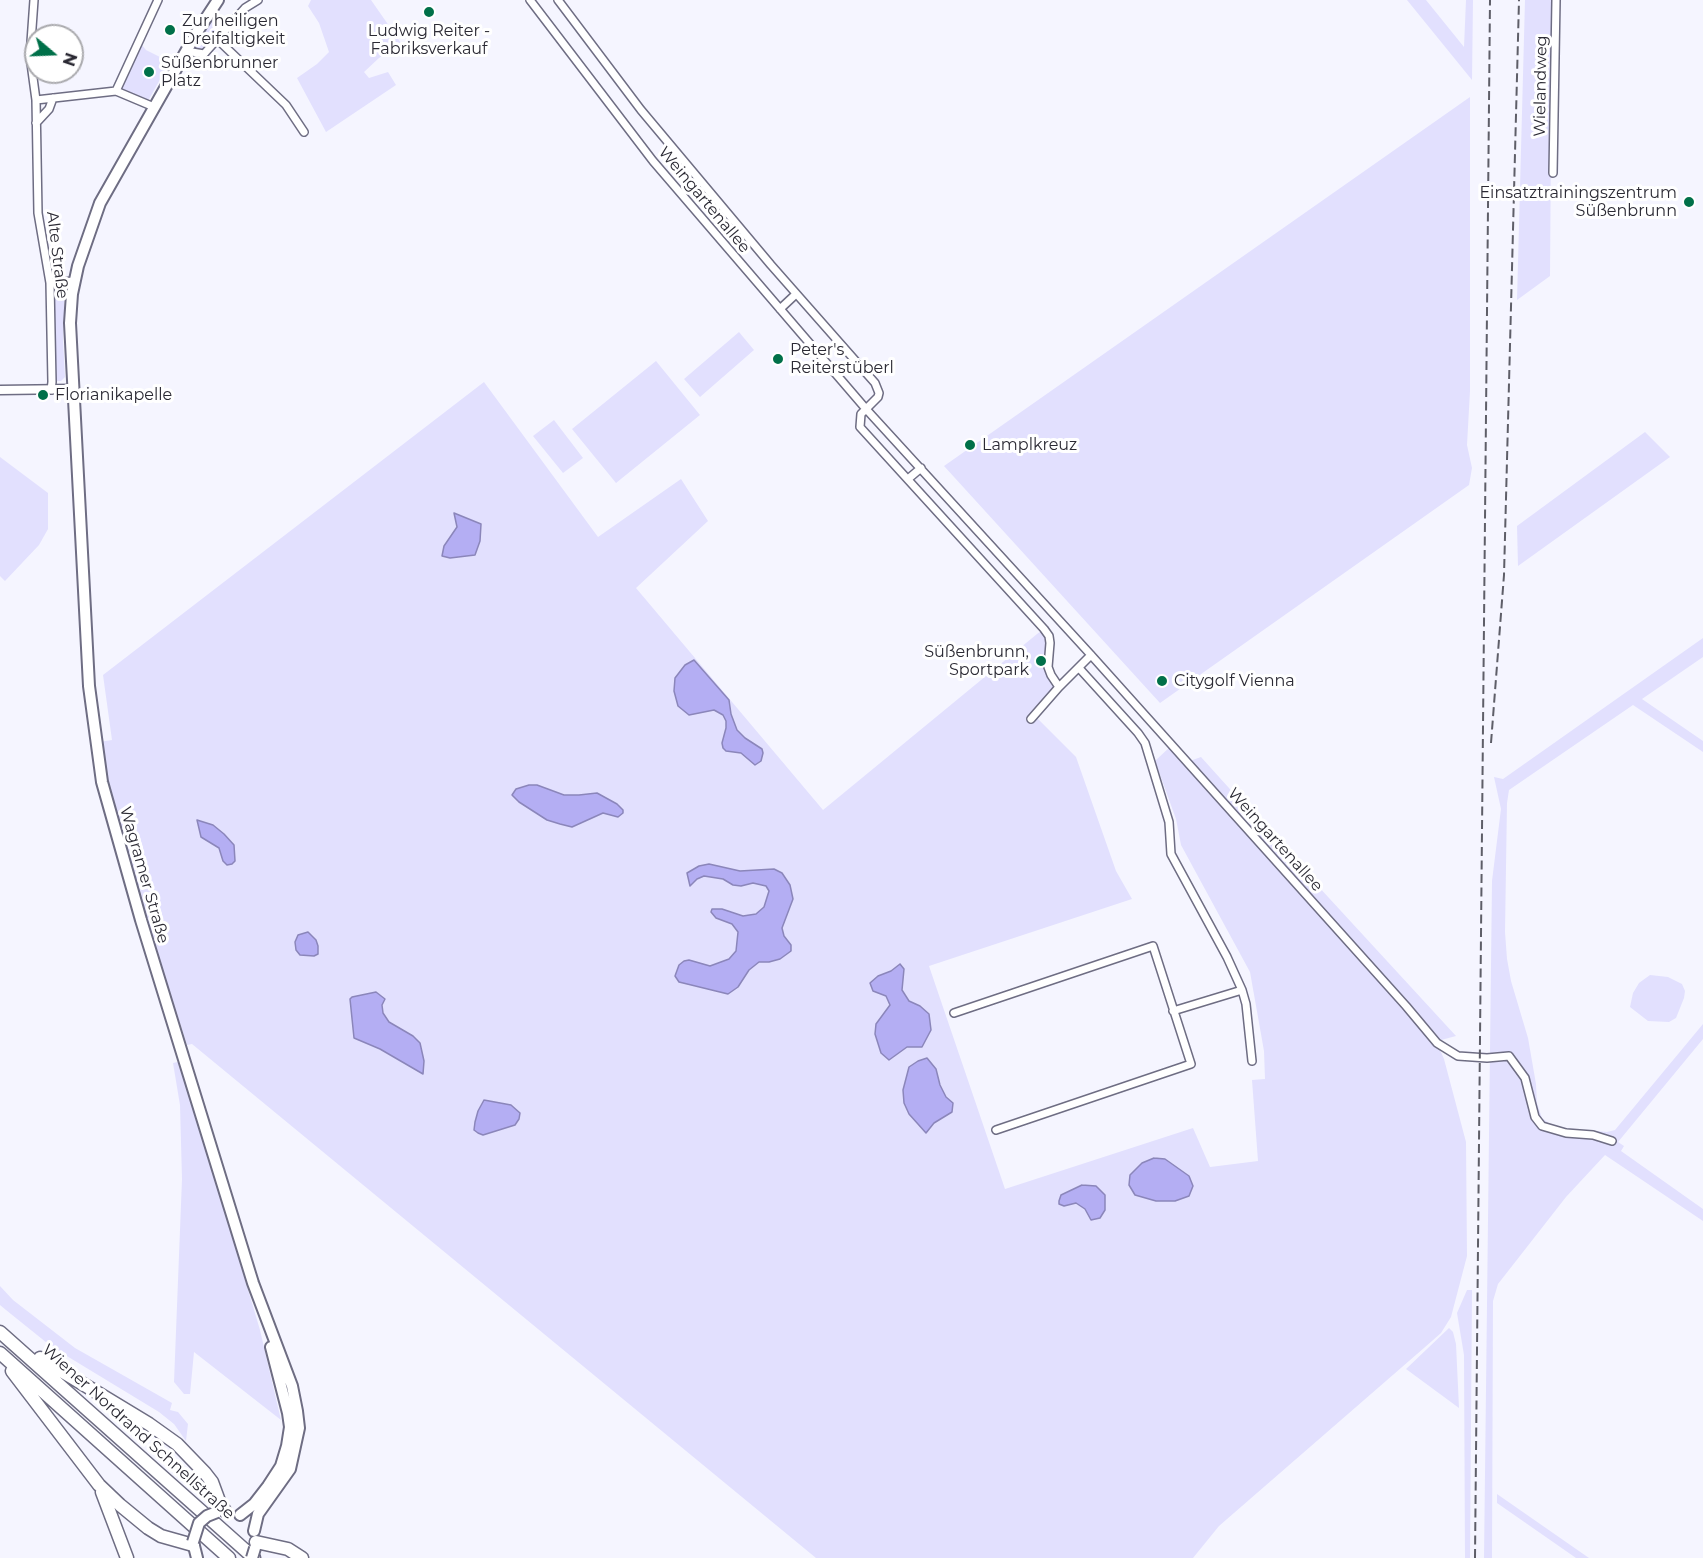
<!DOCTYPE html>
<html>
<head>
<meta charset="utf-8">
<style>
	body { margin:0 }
	#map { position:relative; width:1703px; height:1558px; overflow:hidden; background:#f5f5ff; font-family:Montserrat,sans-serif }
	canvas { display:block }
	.north { position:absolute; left:24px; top:24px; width:60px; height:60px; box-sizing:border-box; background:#fff; border:2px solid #aaaaae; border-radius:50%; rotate:109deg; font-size:16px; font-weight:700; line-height:24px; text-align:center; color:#2b2a34 }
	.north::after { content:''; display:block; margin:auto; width:21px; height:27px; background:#007049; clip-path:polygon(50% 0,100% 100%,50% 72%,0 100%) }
</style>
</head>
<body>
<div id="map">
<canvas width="1703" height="1558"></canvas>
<div class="north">N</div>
</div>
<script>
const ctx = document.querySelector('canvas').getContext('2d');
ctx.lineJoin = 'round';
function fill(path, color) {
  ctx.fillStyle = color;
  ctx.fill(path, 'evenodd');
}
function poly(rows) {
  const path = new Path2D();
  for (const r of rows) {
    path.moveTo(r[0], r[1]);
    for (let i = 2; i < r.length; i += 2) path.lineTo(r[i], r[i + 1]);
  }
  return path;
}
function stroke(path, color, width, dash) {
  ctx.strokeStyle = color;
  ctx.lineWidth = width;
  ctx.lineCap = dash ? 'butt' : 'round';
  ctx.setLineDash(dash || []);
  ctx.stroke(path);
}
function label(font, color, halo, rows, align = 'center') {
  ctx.font = font + ' Montserrat,sans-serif';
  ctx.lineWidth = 6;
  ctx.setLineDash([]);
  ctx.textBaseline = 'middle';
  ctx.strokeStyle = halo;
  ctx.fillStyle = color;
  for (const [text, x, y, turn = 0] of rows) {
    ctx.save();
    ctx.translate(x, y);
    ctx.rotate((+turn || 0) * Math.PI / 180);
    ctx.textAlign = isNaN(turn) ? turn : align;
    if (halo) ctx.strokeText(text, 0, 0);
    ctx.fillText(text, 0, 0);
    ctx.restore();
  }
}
fill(poly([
	[311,0,371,0,401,43,379,58,364,72,369,78,388,72,396,85,326,132,297,78,317,64,329,52,319,23,308,6],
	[1407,0,1426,0,1464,47,1466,0,1473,0,1472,80],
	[1525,0,1552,0,1550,276,1517,300],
	[215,15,220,17,236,15,207,47,201,50,195,49],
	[142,45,146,50,164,59,172,58,148,101,122,89],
	[1470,97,1470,391,1467,445,1472,468,1469,485,1160,703,944,466],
	[65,284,63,340,65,377,61,381,55,381,53,290],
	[739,332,754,350,700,397,684,379],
	[656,361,700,415,616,483,572,429],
	[484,382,598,537,681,479,708,521,636,588,823,810,1037,634,1044,629,1049,636,1047,662,1059,687,1034,715,1076,757,1116,871,1132,899,929,966,1005,1189,1193,1128,1210,1167,1258,1161,1252,1080,1265,1079,1264,1051,1250,972,1181,845,1176,819,1155,761,1172,745,1437,1043,1444,1059,1466,1142,1467,1256,1451,1317,1441,1333,1432,1341,1219,1526,1193,1558,816,1558,192,1044,187,1045,170,993,168,993,106,782,99,742,112,740,103,675],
	[554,420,583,458,563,473,533,436],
	[1645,432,1670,457,1518,566,1517,526],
	[0,457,48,493,48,529,39,545,5,581,0,576],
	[1703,638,1703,657,1642,699,1703,741,1703,752,1633,705,1509,790,1507,803,1505,932,1507,959,1511,981,1528,1038,1536,1084,1537,1103,1542,1118,1554,1127,1607,1132,1615,1130,1703,1024,1703,1039,1618,1142,1624,1146,1621,1151,1703,1209,1703,1221,1605,1155,1566,1197,1498,1284,1493,1301,1492,1558,1484,1558,1492,881,1501,809,1494,777,1503,779],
	[1201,757,1247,808,1239,816,1190,761],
	[1254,823,1260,823,1456,1036,1441,1040,1248,825],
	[1650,975,1668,977,1682,984,1685,991,1684,998,1676,1018,1669,1022,1648,1021,1630,1007,1633,993,1639,983],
	[178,1062,189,1091,260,1330,281,1420,194,1352,190,1394,184,1394,174,1382,182,1179,180,1105,173,1063],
	[0,1286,13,1300,75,1348,172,1403,170,1410,178,1412,188,1424,186,1441,174,1424,159,1412,52,1347,6,1310,0,1305],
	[1467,1290,1472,1290,1470,1558,1465,1558,1464,1355,1457,1313],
	[1449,1328,1453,1332,1456,1344,1459,1408,1406,1369],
	[1497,1494,1589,1558,1576,1558,1497,1503]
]), '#e2e0fe');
const water = poly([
	[454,513,481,524,480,541,475,555,450,558,442,556,444,546,457,527,454,513],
	[694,660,729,700,731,714,737,730,745,738,762,749,763,753,761,761,755,765,741,753,726,751,723,748,722,743,726,728,726,721,723,715,714,710,689,715,678,706,674,691,675,678,685,665,694,660],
	[529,785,537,785,564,795,579,795,597,793,617,804,623,810,623,813,618,817,603,813,572,827,560,824,547,820,519,802,512,795,516,789,529,785],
	[197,820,213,825,224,834,234,845,235,861,232,864,227,865,223,861,219,848,201,837,197,820],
	[709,864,740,871,774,869,782,873,790,885,793,899,782,928,784,936,791,945,791,951,780,959,769,962,759,962,749,970,738,987,728,994,679,982,675,976,679,965,684,961,689,960,710,966,729,959,736,951,738,932,732,924,716,918,711,912,712,909,722,909,743,916,756,914,764,907,769,891,766,886,753,883,741,886,733,885,723,879,704,876,697,879,690,886,687,873,699,866,709,864],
	[308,932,316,940,318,946,318,954,314,956,300,955,296,950,295,942,298,935,308,932],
	[900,964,904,969,902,990,909,1001,920,1006,929,1014,931,1030,922,1047,907,1047,889,1060,881,1053,875,1034,876,1024,890,1005,886,996,873,991,870,983,878,976,891,971,900,964],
	[376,992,385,999,382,1005,383,1013,389,1022,413,1036,420,1043,424,1061,423,1074,380,1049,354,1038,350,999,352,997,376,992],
	[927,1058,936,1069,940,1085,946,1097,953,1103,952,1112,934,1123,926,1133,909,1114,904,1103,903,1090,909,1067,918,1061,927,1058],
	[484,1100,511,1105,520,1113,519,1119,515,1125,483,1135,478,1133,474,1130,475,1122,478,1111,484,1100],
	[1154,1158,1165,1159,1189,1176,1193,1186,1189,1196,1175,1201,1156,1201,1135,1195,1129,1185,1130,1175,1142,1163,1154,1158],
	[1082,1185,1096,1186,1105,1195,1105,1210,1100,1218,1091,1220,1085,1209,1076,1203,1064,1206,1059,1204,1059,1201,1061,1195,1082,1185]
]);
fill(water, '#b4aef3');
stroke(water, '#8b86ba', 1.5);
const minor = poly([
	[34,0,30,56,36,100,38,213,50,283,52,382,51,390],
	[530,0,653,161,866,409,1091,655,1406,1006,1437,1043,1458,1056,1487,1058,1509,1056,1525,1078,1535,1117,1542,1126,1566,1133,1593,1135,1612,1141],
	[558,0,641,110,771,265,875,383,879,393,878,397,861,414,860,427,1044,629,1049,636,1050,643,1048,667,1051,675,1059,687],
	[218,40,286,105,304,132],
	[186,51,204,54,245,8,258,0],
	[116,91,158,0],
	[36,100,116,91,154,107],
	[36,123,49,109,53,98],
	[1553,173,1556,0],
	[50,283,74,281],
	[780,309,796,294],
	[908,479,921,468],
	[1079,668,1138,733,1145,743,1169,822,1171,854,1227,957,1242,990,1246,1004,1252,1061],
	[1031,719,1059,687,1091,655],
	[1173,1011,1242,990],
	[954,1013,1153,946,1191,1064,996,1130]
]);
const tertiary = poly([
	[0,390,73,389]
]);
const primary = poly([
	[218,0,197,32,100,203,78,266,72,294,70,323,89,686,102,782,141,920,253,1283,292,1386,297,1411,299,1428,290,1469,258,1514,254,1531],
	[240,1515,254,1504,268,1486,281,1466,287,1446,290,1427,288,1413,271,1347],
	[193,1542,197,1558]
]);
const motorway = poly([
	[0,1332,254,1558],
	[0,1353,229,1558],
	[40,1358,149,1424,177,1444,205,1473,212,1482,219,1501,225,1511],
	[12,1371,99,1485,120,1505,148,1528,161,1536,193,1545],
	[102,1492,127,1558],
	[256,1542,288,1549,302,1558]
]);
stroke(minor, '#6e6d83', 10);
stroke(tertiary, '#6e6d83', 11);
stroke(primary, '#6e6d83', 14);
stroke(motorway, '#6e6d83', 15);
stroke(minor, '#fff', 7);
stroke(tertiary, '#fff', 8);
stroke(primary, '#fff', 10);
stroke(motorway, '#fff', 12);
stroke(poly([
	[1491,743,1504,575,1519,0],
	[1475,1558,1490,0]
]), '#5e5e68', 2, [9, 4.5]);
const primaryBridge = poly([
	[193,1542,199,1523,207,1516,217,1512],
	[252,1558,255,1548]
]);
stroke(primaryBridge, '#6e6d83', 14, []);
stroke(primaryBridge, '#fff', 10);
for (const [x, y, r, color] of [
	[429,12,6,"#007049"],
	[170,30,6,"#007049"],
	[149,72,6,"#007049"],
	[1689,202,6,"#007049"],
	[778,359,6,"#007049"],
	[43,395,6,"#007049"],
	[970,445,6,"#007049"],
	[1041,661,6,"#007049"],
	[1162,681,6,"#007049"]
]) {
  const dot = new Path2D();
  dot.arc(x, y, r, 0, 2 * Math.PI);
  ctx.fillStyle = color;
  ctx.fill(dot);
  stroke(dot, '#fff', 2);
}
label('16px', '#2b2a34', '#fff', [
	["Zur heiligen",182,21],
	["Dreifaltigkeit",182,39],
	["Ludwig Reiter -",429,31,"center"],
	["Fabriksverkauf",429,49,"center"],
	["Süßenbrunner",161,63],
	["Platz",161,81],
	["Einsatztrainingszentrum",1677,193,"right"],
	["Süßenbrunn",1677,211,"right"],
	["Peter's",790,350],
	["Reiterstüberl",790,368],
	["Florianikapelle",55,395],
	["Lamplkreuz",982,445],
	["Süßenbrunn,",1029,652,"right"],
	["Sportpark",1029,670,"right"],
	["Citygolf Vienna",1174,681]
], 'left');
label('16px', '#2b2a34', '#fff', [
	["Wielandweg",1541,86,-89],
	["Weingartenallee",704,200,50],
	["Alte Straße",57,255,83],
	["Weingartenallee",1275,840,48],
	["Wagramer Straße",144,875,74],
	["Wiener Nordrand Schnellstraße",138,1432,42]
]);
</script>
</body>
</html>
